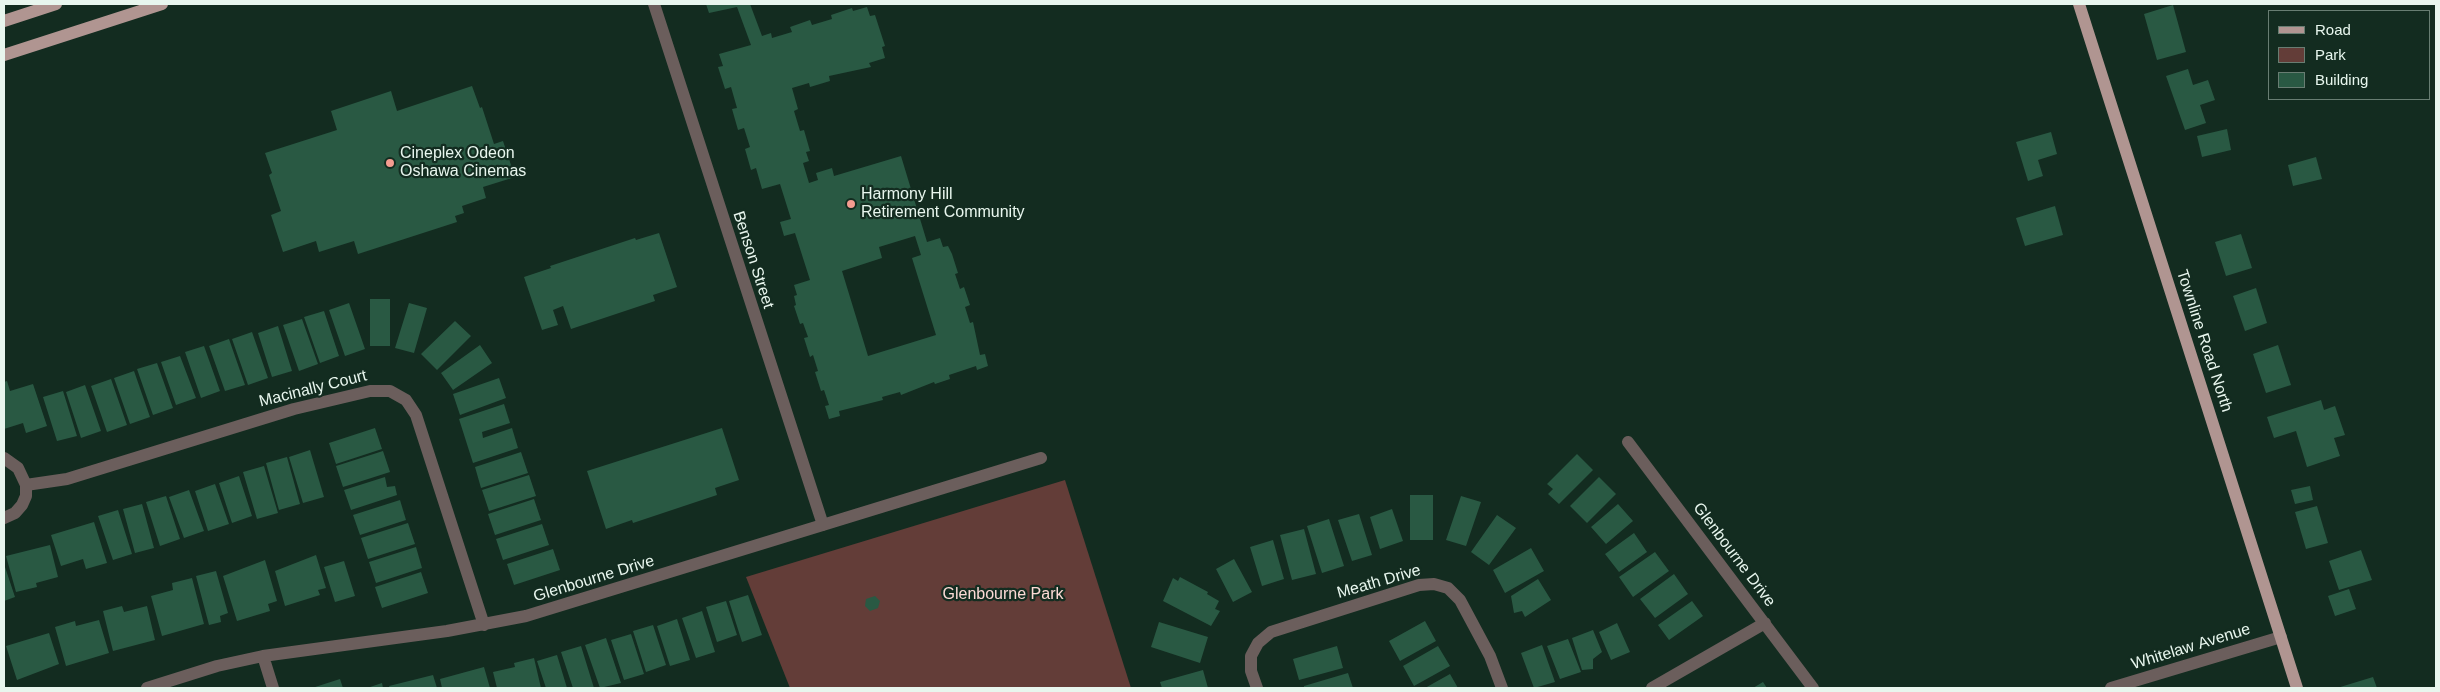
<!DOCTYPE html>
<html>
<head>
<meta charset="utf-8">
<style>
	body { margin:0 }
	#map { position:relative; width:2440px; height:692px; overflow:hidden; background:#132c20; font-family:Arial,sans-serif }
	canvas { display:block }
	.frame { position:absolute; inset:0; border:5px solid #e8f6ee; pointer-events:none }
	.legend { position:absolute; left:2268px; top:10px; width:162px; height:90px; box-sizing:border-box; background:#132c20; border:1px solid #687d72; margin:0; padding:6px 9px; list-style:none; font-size:15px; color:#e8f6ee }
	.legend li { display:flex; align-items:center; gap:10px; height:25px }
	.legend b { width:25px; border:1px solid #687d72 }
</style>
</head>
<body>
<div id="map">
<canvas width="2440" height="692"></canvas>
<div class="frame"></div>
<ul class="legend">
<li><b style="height:6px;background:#b09591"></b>Road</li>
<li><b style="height:14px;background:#633d38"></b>Park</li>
<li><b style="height:14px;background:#295943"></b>Building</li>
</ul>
</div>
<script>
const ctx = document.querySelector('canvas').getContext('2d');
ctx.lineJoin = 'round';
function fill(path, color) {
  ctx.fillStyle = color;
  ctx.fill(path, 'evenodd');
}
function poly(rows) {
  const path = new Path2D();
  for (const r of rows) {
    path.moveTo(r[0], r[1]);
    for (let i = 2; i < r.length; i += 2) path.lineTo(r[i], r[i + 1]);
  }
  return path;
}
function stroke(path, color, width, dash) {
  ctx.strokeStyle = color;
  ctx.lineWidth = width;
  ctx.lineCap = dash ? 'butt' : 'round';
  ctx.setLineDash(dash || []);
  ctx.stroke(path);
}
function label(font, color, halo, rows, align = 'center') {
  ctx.font = font + ' Arial,sans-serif';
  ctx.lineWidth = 4.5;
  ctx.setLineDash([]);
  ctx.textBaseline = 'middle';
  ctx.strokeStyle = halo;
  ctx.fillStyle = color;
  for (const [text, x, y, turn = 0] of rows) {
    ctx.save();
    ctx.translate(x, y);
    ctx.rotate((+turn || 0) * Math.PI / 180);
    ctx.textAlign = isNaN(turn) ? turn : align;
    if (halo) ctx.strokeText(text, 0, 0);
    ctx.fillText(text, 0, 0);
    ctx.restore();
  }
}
fill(poly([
	[1065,480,1131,688,790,688,746,577]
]), '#633d38');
fill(poly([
	[706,4,750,4,762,36,771,33,772,38,792,32,790,27,810,20,812,25,832,19,831,15,852,8,853,11,867,7,870,16,875,15,885,46,882,47,885,58,869,63,871,67,829,76,830,81,810,87,809,83,792,88,798,109,794,111,800,131,804,130,810,151,806,152,809,161,803,163,809,183,818,180,816,173,832,168,834,176,901,156,927,242,940,238,943,247,948,246,952,254,958,273,955,274,960,289,964,287,970,305,965,307,970,323,973,322,980,355,985,354,988,366,977,370,976,366,949,375,950,379,935,384,934,382,901,395,900,392,882,397,883,400,839,411,840,416,829,419,825,406,829,405,824,390,821,391,815,372,818,371,813,355,810,357,804,338,808,337,803,323,800,324,794,306,796,305,794,296,797,295,794,285,810,280,795,233,784,236,780,222,791,219,780,184,762,189,756,168,751,170,745,149,750,147,744,128,738,130,732,109,737,108,731,87,725,89,718,67,723,66,719,54,751,45,737,7,709,13],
	[915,236,921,255,912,258,936,335,868,356,842,271,882,258,879,247],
	[2173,5,2186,52,2157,60,2144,14],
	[2188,69,2193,85,2208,80,2215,100,2200,105,2206,123,2185,130,2166,76],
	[472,86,480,108,482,107,494,144,503,141,515,177,483,187,486,198,462,206,464,213,455,216,457,222,358,254,354,241,319,252,316,241,283,252,271,215,281,211,269,175,272,173,265,153,337,130,331,111,391,91,397,111],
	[2227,129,2231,150,2202,157,2197,136],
	[2051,132,2057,154,2038,160,2043,176,2028,181,2016,142],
	[2316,157,2322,179,2293,186,2288,165],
	[2055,206,2063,235,2025,246,2016,218],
	[659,233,677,287,653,295,655,301,571,329,563,306,553,310,558,325,542,330,524,277,551,268,550,266,635,238,636,240],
	[2241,234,2252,268,2226,276,2215,242],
	[2256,288,2267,323,2245,331,2233,296],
	[370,299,390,299,390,346,370,346],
	[349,303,365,349,345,356,329,310],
	[409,303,427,308,414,353,395,348],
	[324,311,339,356,320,363,304,317],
	[302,319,318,364,299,371,283,325],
	[455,321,471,336,437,370,421,354],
	[278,326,292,371,272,377,258,333],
	[252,332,268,378,248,385,232,339],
	[229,339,245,385,225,391,209,346],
	[480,345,492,363,453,390,441,373],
	[2278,345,2291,385,2266,393,2253,354],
	[204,346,220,391,201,398,185,352],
	[180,356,196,398,176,405,161,362],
	[157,363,173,408,153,415,137,369],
	[134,371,150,417,130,424,114,378],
	[499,378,506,398,460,415,453,394],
	[111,379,127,425,107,432,91,386],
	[7,381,10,391,33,384,47,426,26,433,23,423,4,429,4,382],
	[85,385,101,431,81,438,66,392],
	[63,391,77,436,57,441,43,397],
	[2321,400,2324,410,2335,406,2345,435,2334,438,2340,456,2307,467,2296,431,2274,438,2267,417],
	[504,404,510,423,482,432,483,438,512,428,518,448,473,463,459,419],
	[375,428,382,449,336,464,329,443],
	[722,428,739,480,715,488,717,495,633,523,632,520,606,529,587,471],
	[310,450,324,497,303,503,289,457],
	[383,451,390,472,343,487,336,466],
	[521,452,528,473,481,488,475,467],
	[1577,454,1593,470,1559,504,1548,494,1553,489,1547,484],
	[287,457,300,504,279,510,266,463],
	[264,466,278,513,257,519,243,472],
	[529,475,536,496,489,511,482,490],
	[239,476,252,516,232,523,219,483],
	[385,477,387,487,395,486,397,495,351,510,344,490],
	[1599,477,1616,494,1587,523,1570,506],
	[215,484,229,524,208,531,195,491],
	[2310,486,2313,500,2295,504,2291,490],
	[189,490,204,531,184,538,169,497],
	[1410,495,1433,495,1433,540,1410,540],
	[166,496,180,539,160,546,146,502],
	[1461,496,1481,502,1466,546,1446,540],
	[534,499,541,520,495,535,488,514],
	[400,500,406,520,360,535,353,515],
	[142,504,154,548,135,553,123,509],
	[1618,504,1633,521,1606,544,1591,527],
	[2317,506,2328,543,2306,549,2295,512],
	[1392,509,1403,541,1380,549,1370,517],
	[118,510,132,554,113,560,98,516],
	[1359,514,1372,555,1352,561,1338,520],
	[1497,515,1516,528,1489,565,1471,552],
	[1329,519,1344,566,1322,573,1307,526],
	[94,522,107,563,86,569,83,559,61,566,51,535],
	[408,523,415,544,368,559,361,538],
	[542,524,549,545,503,560,496,539],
	[1304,529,1316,574,1292,580,1280,535],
	[1634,533,1647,552,1619,572,1605,554],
	[1273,540,1284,579,1262,586,1250,547],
	[50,545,58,577,36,583,37,587,16,592,6,556],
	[416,547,422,568,376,583,369,562],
	[1531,548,1544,571,1505,593,1493,570],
	[553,549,560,570,514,585,507,564],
	[2361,550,2372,580,2339,590,2329,561],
	[1655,552,1669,571,1633,597,1619,577],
	[316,555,326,588,318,590,320,595,285,606,275,571],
	[1234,559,1252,592,1233,602,1216,569],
	[265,560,277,601,268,604,270,611,237,621,223,576],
	[344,561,355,596,335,602,324,567],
	[4,564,15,597,4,601],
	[216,571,228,613,220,616,221,622,209,625,196,576],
	[421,572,428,593,382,608,375,587],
	[1674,574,1688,594,1655,618,1640,599],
	[1180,577,1208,592,1207,594,1219,601,1215,609,1220,611,1211,626,1163,601,1173,578,1178,581],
	[192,578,204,624,162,636,151,596,173,590,172,583],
	[1538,579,1551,600,1525,617,1522,611,1514,613,1511,596],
	[2349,589,2356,609,2335,616,2328,596],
	[748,595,762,635,742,642,729,601],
	[875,596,880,601,878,608,870,611,865,606,866,599],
	[726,601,737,635,717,642,706,607],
	[1692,601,1703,616,1669,640,1658,625],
	[122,606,124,612,147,606,155,640,113,651,103,611],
	[702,611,715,652,696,658,682,618],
	[677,619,690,660,670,666,657,626],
	[99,620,109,653,66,666,55,627,75,621,76,626],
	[1425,621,1436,641,1400,661,1389,641],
	[1159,622,1208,637,1200,663,1151,647],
	[1617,623,1630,652,1611,660,1599,632],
	[653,625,666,665,646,672,633,631],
	[1593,630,1602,652,1593,659,1593,669,1582,670,1572,638],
	[49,633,59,664,17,680,6,646],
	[631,634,644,674,624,680,611,640],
	[606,638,621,683,600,688,585,645],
	[1568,639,1581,672,1560,679,1547,646],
	[1542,645,1555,682,1534,688,1521,653],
	[581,646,594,688,573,688,561,652],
	[1337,646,1343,668,1299,680,1293,659],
	[1438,646,1450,666,1414,686,1403,666],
	[557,655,567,688,546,688,537,661],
	[534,658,541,688,497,688,493,672,515,667,514,663],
	[484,667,490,688,442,688,440,679],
	[1203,670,1208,688,1162,688,1160,682],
	[1348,673,1353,688,1304,688,1304,686],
	[1450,674,1458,688,1425,688],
	[433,675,437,688,390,688,389,686],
	[2373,677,2377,688,2337,688],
	[340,679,343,688,312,688],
	[1763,682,1767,688,1753,688],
	[382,683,383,688,367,688]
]), '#295943');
stroke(poly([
	[654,4,823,525],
	[1628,442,1813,688],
	[4,458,18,468,26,485,26,496,22,505,15,513,4,518],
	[26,485,67,479,294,409,370,391,390,391,406,400,416,415,484,625],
	[263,656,273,688],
	[147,688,217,666,263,656,447,631,526,616,1041,458],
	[1257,688,1251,671,1251,656,1258,643,1271,632,1419,585,1434,584,1448,588,1460,600,1490,656,1502,688],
	[1652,688,1765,623],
	[2111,688,2281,637]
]), '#6b5e5c', 12);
stroke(poly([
	[2079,4,2297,688],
	[4,21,56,4],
	[4,55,162,4]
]), '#b09591', 12);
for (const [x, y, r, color] of [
	[390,163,5,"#f59c90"],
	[851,204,5,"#f59c90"]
]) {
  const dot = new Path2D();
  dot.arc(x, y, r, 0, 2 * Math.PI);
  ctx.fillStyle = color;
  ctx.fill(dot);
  stroke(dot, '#132c20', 2);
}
label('16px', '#e8f6ee', '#132c20', [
	["Cineplex Odeon",400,154],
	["Oshawa Cinemas",400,172],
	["Harmony Hill",861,195],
	["Retirement Community",861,213]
], 'left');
label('16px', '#e8f6ee', '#132c20', [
	["Benson Street",753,260,72],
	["Townline Road North",2204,341,72],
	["Macinally Court",313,389,-14],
	["Glenbourne Drive",1734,555,53],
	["Glenbourne Drive",594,579,-17],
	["Meath Drive",1379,582,-16],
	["Whitelaw Avenue",2191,647,-17]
]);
label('16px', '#fcdad5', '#132c20', [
	["Glenbourne Park",1003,595]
]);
</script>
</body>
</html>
